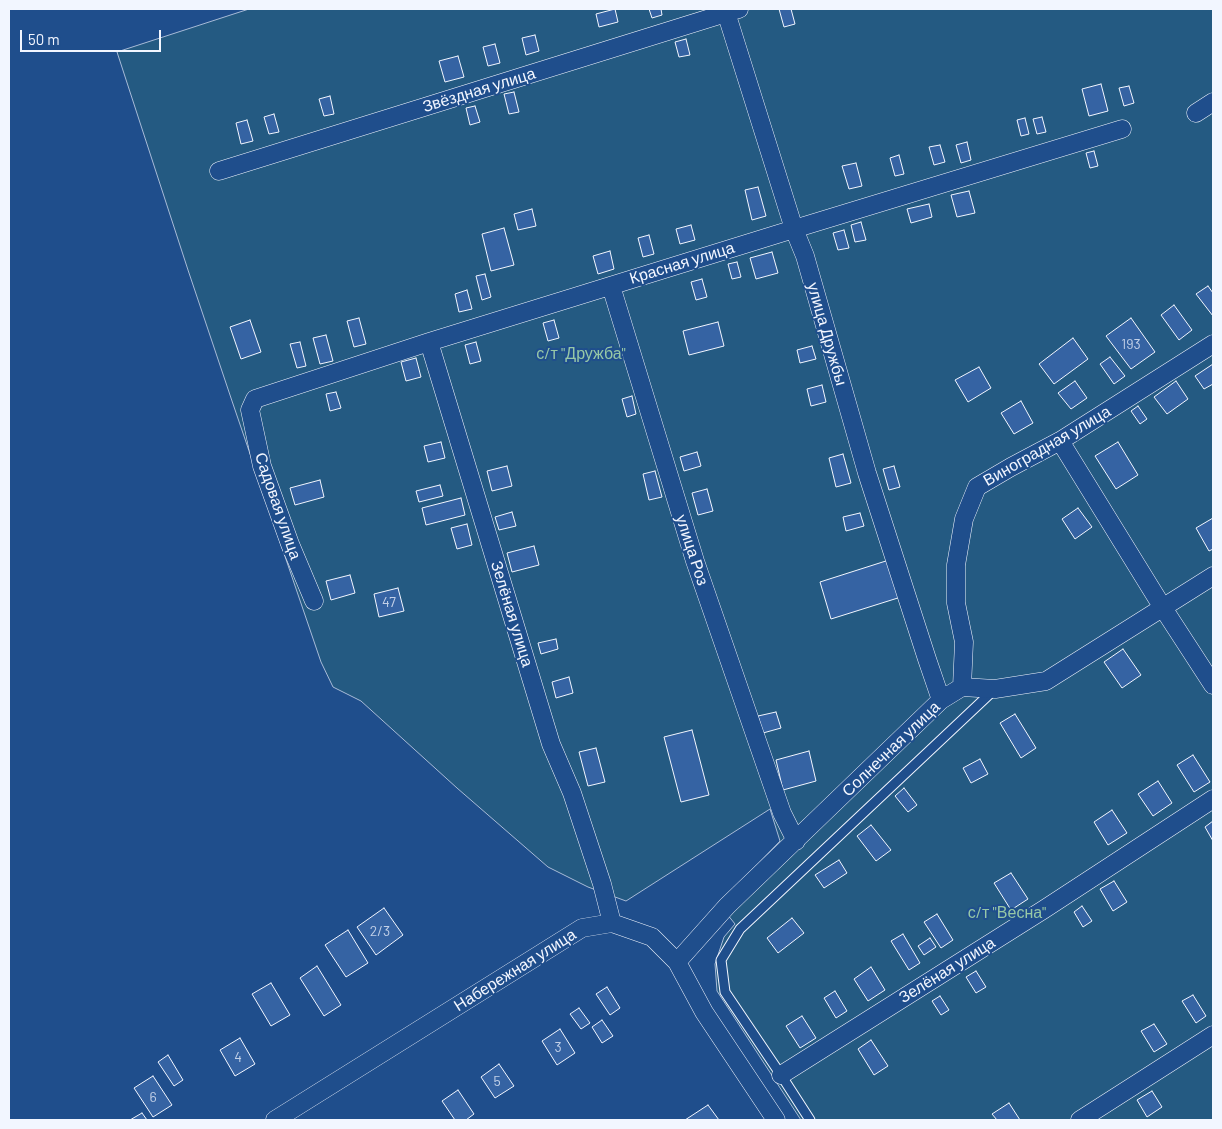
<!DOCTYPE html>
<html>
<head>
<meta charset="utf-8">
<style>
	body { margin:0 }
	#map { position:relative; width:1222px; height:1129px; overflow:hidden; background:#1f4e8c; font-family:Barlow,sans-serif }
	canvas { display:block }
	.frame { position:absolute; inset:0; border:10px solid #f2f6ff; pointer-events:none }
	.scale { position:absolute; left:20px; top:30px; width:141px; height:22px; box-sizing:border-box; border:2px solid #f2f6ff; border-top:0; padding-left:6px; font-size:15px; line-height:18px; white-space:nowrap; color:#f2f6ff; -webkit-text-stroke:4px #1f4e8c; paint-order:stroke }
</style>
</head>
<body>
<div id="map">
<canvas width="1222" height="1129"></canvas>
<div class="frame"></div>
<div class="scale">50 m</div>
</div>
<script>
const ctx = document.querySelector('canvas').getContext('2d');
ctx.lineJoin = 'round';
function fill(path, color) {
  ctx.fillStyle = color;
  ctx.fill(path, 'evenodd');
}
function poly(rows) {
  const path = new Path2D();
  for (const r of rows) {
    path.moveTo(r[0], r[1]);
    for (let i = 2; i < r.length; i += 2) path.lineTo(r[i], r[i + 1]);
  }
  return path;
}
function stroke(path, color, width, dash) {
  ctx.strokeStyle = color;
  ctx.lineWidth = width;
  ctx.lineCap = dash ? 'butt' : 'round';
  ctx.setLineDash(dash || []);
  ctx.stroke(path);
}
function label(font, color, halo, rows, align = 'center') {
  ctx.font = font + ' Barlow,sans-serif';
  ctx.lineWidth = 4;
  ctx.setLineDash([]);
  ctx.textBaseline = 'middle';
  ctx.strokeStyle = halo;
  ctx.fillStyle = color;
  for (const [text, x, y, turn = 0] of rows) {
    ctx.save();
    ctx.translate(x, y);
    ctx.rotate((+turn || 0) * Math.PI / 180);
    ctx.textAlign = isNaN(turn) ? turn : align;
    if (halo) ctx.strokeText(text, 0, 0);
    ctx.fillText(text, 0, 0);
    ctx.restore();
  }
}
const green = poly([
	[249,9,1213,9,1213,1120,801,1120,717,991,715,964,724,937,735,924,719,904,780,841,770,809,626,901,588,887,548,867,457,788,361,701,333,687,321,662,232,401,188,270,117,52,249,9]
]);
fill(green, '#245a82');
stroke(green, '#a8bbd7', 1);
const building = poly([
	[615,9,618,22,599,27,596,14,615,9],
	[649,9,661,9,662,15,652,18,649,9],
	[779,9,791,9,795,24,784,27,779,9],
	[535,35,539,51,526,55,522,38,535,35],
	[686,39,690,55,679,57,675,42,686,39],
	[495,44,500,63,488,66,483,47,495,44],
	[458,56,464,77,445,82,439,61,458,56],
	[1101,84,1108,111,1089,116,1082,89,1101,84],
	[1129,86,1134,103,1124,106,1119,88,1129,86],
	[514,92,519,112,509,114,504,94,514,92],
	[330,96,334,114,324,116,319,99,330,96],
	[475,106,480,122,470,125,466,108,475,106],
	[274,114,279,132,269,134,264,117,274,114],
	[1042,117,1046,132,1037,134,1033,119,1042,117],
	[1025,118,1029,134,1021,136,1017,120,1025,118],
	[247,120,253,141,241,144,236,123,247,120],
	[967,142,971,160,961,163,956,145,967,142],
	[940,145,945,162,934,165,929,147,940,145],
	[1094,151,1098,166,1090,168,1086,153,1094,151],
	[899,155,904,174,895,176,890,158,899,155],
	[856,163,862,186,849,189,842,166,856,163],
	[758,187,766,216,752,220,745,190,758,187],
	[969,191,975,213,957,217,951,195,969,191],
	[929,204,932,217,911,223,907,209,929,204],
	[532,209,536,226,518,230,514,214,532,209],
	[861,222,866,240,855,242,851,225,861,222],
	[691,225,695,240,680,244,676,229,691,225],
	[504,228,514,265,491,271,482,234,504,228],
	[844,230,849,248,838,250,833,233,844,230],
	[649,235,654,254,643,257,638,238,649,235],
	[610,251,614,269,598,274,593,256,610,251],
	[772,252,778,273,756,279,750,258,772,252],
	[737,262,741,277,732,279,728,264,737,262],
	[485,274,491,297,482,300,476,276,485,274],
	[702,279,707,297,696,300,691,282,702,279],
	[1208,286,1213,293,1213,316,1196,294,1208,286],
	[467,290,472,309,459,312,455,294,467,290],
	[1174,305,1192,330,1179,340,1161,315,1174,305],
	[359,318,366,344,354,347,347,321,359,318],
	[1131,318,1155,352,1131,369,1106,336,1131,318],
	[250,320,261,352,241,359,230,327,250,320],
	[554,320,559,338,548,341,543,323,554,320],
	[718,322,724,346,689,355,683,331,718,322],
	[326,335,333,361,320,364,313,338,326,335],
	[1073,338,1088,359,1054,384,1039,364,1073,338],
	[300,342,306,366,297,368,290,344,300,342],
	[476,342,481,361,470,364,465,345,476,342],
	[812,346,816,359,800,363,797,350,812,346],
	[1110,357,1125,376,1114,384,1100,364,1110,357],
	[416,358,421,377,406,381,401,362,416,358],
	[1213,364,1213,384,1204,389,1195,376,1213,364],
	[979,367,991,388,968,402,955,380,979,367],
	[1075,381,1087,398,1071,409,1058,393,1075,381],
	[1176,381,1188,399,1167,414,1154,397,1176,381],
	[822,385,826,402,811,406,807,389,822,385],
	[336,392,341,408,330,411,326,394,336,392],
	[632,396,636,414,627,417,622,399,632,396],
	[1021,401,1033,423,1014,434,1001,413,1021,401],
	[1138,406,1147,419,1140,424,1131,411,1138,406],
	[441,442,445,458,428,462,424,446,441,442],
	[1118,442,1138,475,1116,489,1095,456,1118,442],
	[697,452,701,466,684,471,680,457,697,452],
	[843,454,851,483,836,487,829,458,843,454],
	[507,466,512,486,492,491,487,471,507,466],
	[894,466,900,487,889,490,883,469,894,466],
	[655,471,662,497,649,500,643,474,655,471],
	[320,480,324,497,295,505,290,488,320,480],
	[440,485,443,496,419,502,416,491,440,485],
	[707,489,713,511,698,515,692,493,707,489],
	[461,498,465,515,426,525,422,508,461,498],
	[1078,508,1092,527,1075,539,1062,519,1078,508],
	[512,512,516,526,499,530,495,517,512,512],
	[860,513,864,526,846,531,843,517,860,513],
	[1213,518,1213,549,1209,551,1196,528,1213,518],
	[467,524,472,545,457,549,451,528,467,524],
	[534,546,539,565,512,572,507,553,534,546],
	[889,560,901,597,831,619,820,582,889,560],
	[350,575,355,593,331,600,326,581,350,575],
	[398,588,404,611,379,617,374,594,398,588],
	[556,639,558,649,541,654,538,643,556,639],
	[1123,649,1141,675,1122,688,1104,662,1123,649],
	[569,677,573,693,556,698,552,682,569,677],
	[776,712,781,728,763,733,758,716,776,712],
	[1015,714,1036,748,1021,758,1000,723,1015,714],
	[692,730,709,795,681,802,664,737,692,730],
	[596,748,605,782,588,786,579,752,596,748],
	[809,751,816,781,783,790,776,760,809,751],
	[1193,755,1210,782,1194,792,1177,765,1193,755],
	[980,759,988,774,971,783,963,768,980,759],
	[1158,781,1172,803,1153,816,1138,794,1158,781],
	[904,788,917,805,908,812,895,796,904,788],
	[1112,810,1127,833,1108,845,1094,822,1112,810],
	[1213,821,1213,841,1205,827,1213,821],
	[871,825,891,850,876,861,857,836,871,825],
	[839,860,847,873,824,888,815,875,839,860],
	[1011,873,1028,899,1011,910,994,883,1011,873],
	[1114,881,1127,902,1113,911,1100,889,1114,881],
	[1082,906,1092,921,1083,927,1074,912,1082,906],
	[384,908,403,935,376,955,357,927,384,908],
	[937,914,953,940,941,948,924,922,937,914],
	[792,918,804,933,778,953,767,938,792,918],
	[348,930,368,963,346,977,325,945,348,930],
	[903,934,920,963,909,970,891,941,903,934],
	[930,938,936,947,924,955,918,946,930,938],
	[317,966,341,1005,324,1016,300,978,317,966],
	[871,967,885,990,868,1001,854,979,871,967],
	[976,971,986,987,976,993,966,977,976,971],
	[271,983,290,1015,271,1026,252,994,271,983],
	[607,987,620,1008,610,1015,596,994,607,987],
	[835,991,847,1011,836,1018,824,998,835,991],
	[1193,995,1206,1016,1196,1023,1182,1001,1193,995],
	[940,996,949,1010,941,1015,932,1001,940,996],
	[579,1008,590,1023,581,1029,570,1014,579,1008],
	[802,1016,816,1038,800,1048,786,1026,802,1016],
	[602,1020,613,1036,602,1043,592,1027,602,1020],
	[1154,1024,1167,1044,1154,1052,1141,1031,1154,1024],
	[560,1029,575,1053,557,1065,542,1041,560,1029],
	[240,1038,255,1064,235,1076,220,1050,240,1038],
	[871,1040,888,1066,874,1075,858,1049,871,1040],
	[168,1055,183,1080,174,1086,158,1062,168,1055],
	[499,1064,514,1086,495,1098,481,1077,499,1064],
	[153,1076,172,1105,153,1117,134,1088,153,1076],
	[458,1090,474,1114,466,1120,455,1120,442,1101,458,1090],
	[1152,1091,1162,1107,1147,1117,1137,1100,1152,1091],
	[1009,1103,1020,1120,997,1120,992,1114,1009,1103],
	[708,1105,719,1120,685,1120,708,1105],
	[142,1113,147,1120,130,1120,142,1113]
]);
fill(building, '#3563a3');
stroke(building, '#f2f6ff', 1);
const lane = poly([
	[810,1120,781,1075,725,992,721,960,740,929,995,689]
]);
const street = poly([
	[725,9,794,229,805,256,867,473,927,659,941,700],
	[1196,113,1213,102],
	[219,171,739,9],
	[611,286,695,561,782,813,796,841],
	[429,342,551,744,572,793,602,884,612,923],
	[1060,441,1163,608,1213,685],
	[314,601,290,544,262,466,250,410,255,399,429,342,794,229,1122,129],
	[962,687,964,642,956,603,956,565,964,519,977,487,1011,467,1060,441,1213,344],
	[677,962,727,906,941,700,962,687,995,689,1046,681,1213,576],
	[781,1075,1043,910,1213,799],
	[275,1120,582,928,612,923,652,937,677,962,704,1012,776,1120],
	[1080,1120,1213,1035]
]);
stroke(lane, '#f2f6ff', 11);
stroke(street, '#f2f6ff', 19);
stroke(lane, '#1f4e8c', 9);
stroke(street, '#1f4e8c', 18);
label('14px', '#c3d1e8', null, [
	["193",1131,344],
	["47",389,602],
	["2/3",380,931],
	["3",558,1047],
	["4",238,1057],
	["5",497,1081],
	["6",153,1097]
]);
label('16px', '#f2f6ff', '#1f4e8c', [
	["Звёздная улица",479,90,-17],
	["Красная улица",682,263,-17],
	["улица Дружбы",827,334,74],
	["Виноградная улица",1047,446,-30],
	["Садовая улица",278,506,71],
	["улица Роз",692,550,72],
	["Зелёная улица",512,614,73],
	["Солнечная улица",891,749,-44],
	["Набережная улица",515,970,-32],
	["Зелёная улица",947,970,-32]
]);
label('16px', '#97c8a6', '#1f4e8c', [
	["с/т \"Дружба\"",581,354],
	["с/т \"Весна\"",1007,913]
]);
</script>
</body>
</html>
